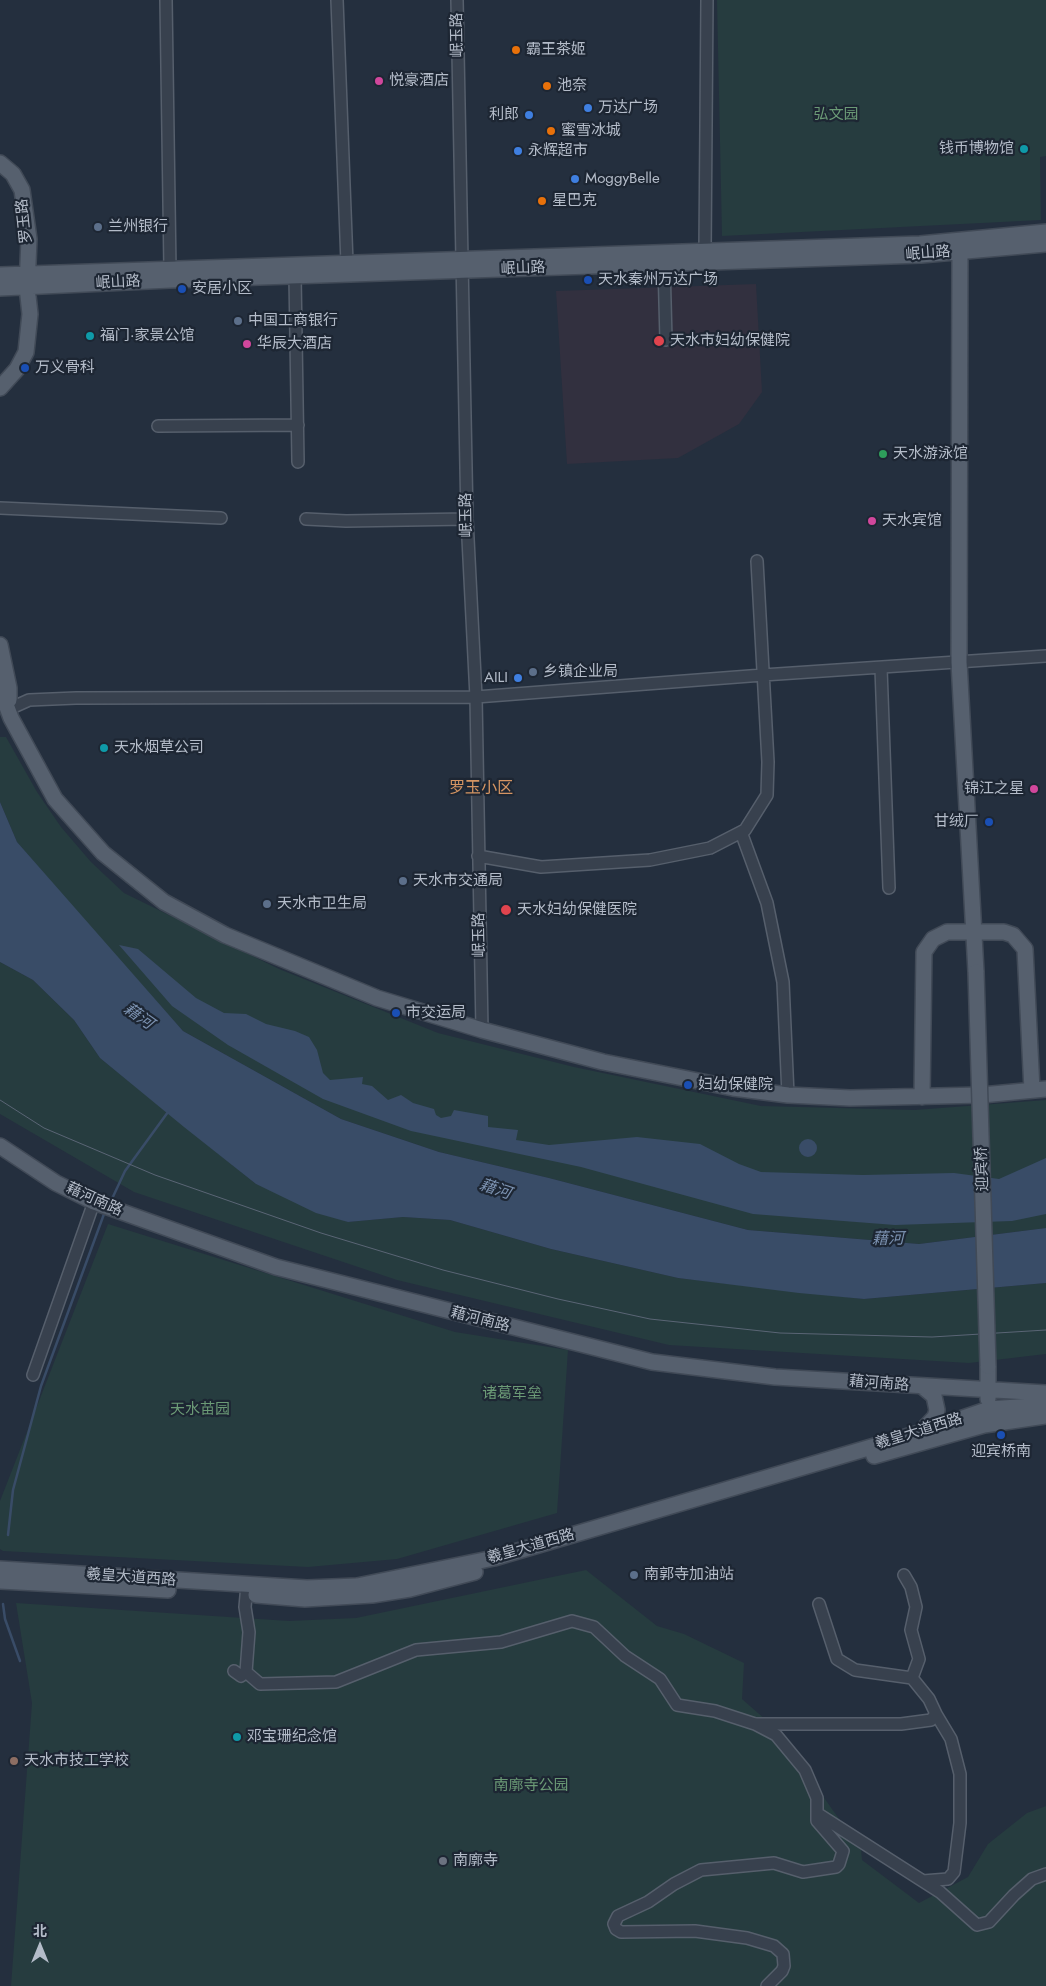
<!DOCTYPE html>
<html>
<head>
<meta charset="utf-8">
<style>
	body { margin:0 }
	#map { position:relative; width:1046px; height:1986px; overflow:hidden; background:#242f3e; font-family:Jost,"Noto Sans SC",sans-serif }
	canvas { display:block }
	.north { position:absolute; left:15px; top:1921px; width:50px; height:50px; -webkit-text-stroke:4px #1d2633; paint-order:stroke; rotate:0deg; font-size:14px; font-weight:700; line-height:20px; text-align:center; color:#b4bcc9 }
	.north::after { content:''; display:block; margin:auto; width:18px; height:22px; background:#b4bcc9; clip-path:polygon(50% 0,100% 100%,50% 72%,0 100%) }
</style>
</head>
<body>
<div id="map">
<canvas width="1046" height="1986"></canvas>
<div class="north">北</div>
</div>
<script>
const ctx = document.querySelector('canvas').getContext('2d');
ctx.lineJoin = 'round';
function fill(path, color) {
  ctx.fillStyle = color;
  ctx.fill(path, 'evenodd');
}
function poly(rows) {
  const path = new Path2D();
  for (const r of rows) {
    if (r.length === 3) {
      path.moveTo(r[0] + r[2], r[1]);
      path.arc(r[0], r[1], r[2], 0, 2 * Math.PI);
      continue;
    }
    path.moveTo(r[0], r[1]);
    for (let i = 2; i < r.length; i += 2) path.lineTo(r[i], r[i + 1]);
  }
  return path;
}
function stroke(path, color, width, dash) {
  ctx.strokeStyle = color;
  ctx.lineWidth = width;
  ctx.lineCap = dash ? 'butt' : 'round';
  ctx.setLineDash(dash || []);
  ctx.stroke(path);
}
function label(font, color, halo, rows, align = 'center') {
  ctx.font = font + ' Jost,"Noto Sans SC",sans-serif';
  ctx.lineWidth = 4.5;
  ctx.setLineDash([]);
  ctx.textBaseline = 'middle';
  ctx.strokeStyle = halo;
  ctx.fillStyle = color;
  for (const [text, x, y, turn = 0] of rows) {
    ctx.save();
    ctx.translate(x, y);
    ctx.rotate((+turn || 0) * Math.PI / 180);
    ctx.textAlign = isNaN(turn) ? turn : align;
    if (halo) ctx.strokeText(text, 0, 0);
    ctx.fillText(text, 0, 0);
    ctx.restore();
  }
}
fill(poly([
	[756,284,762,392,739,424,678,458,567,464,556,291]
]), '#32303f');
fill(poly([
	[717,0,1046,0,1046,156,1040,157,1041,220,722,236],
	[0,737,6,737,37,792,61,827,91,862,124,893,279,969,438,1033,574,1067,761,1106,915,1110,1046,1100,1046,1228,919,1244,748,1230,549,1178,439,1152,341,1119,183,1031,87,924,17,842,0,802],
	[0,962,33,980,74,1020,100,1058,256,1184,348,1222,403,1217,450,1220,551,1249,678,1278,864,1299,1046,1283,1046,1354,969,1363,669,1345,397,1280,134,1192,0,1114],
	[108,1224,455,1332,568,1350,557,1513,397,1559,308,1567,3,1551,0,1549,0,1501],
	[586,1570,657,1626,684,1634,744,1663,742,1699,774,1727,861,1850,862,1860,919,1903,968,1877,988,1844,1027,1813,1046,1806,1046,1986,11,1986,32,1703,16,1603,289,1621,356,1618]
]), '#263c3f');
fill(poly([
	[0,802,17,842,183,1031,341,1119,439,1152,549,1178,748,1230,919,1244,1046,1228,1046,1283,864,1299,799,1293,678,1278,551,1249,450,1220,403,1217,348,1222,316,1213,256,1184,184,1127,100,1058,74,1020,33,980,0,962],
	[119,945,138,949,196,998,224,1013,246,1014,266,1024,295,1031,309,1037,317,1050,323,1073,330,1080,363,1077,362,1084,372,1086,388,1100,401,1095,413,1103,434,1109,436,1115,441,1118,451,1116,454,1110,488,1116,488,1127,518,1130,516,1140,549,1145,637,1137,700,1144,739,1164,761,1172,863,1175,954,1173,999,1179,1046,1158,1046,1214,1012,1221,895,1225,753,1214,581,1167,411,1131,323,1099,228,1045,172,1006],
	[808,1148,9]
]), '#394c67');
stroke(poly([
	[111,1201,125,1171,168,1112],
	[8,1535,13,1490,41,1386,104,1214],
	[3,1604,5,1619,20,1661]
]), '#394c67', 2.5);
const minor = poly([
	[166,0,170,269],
	[337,0,347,263],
	[457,0,467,519,476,697,482,1030],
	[705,251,707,0],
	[664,264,666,340],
	[295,276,298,462],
	[158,426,298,425],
	[0,508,221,518],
	[306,519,346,521,467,519],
	[881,668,889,888],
	[9,709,29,700,76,698,476,697,763,675,1046,656],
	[741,832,767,903,783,982,788,1095],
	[478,856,541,867,650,860,710,848,745,830,767,795,768,762,757,561],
	[33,1375,94,1202],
	[904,1575,911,1587,916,1607,911,1630,919,1659,912,1678],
	[234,1671,241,1676,246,1672,249,1632,245,1607,247,1585],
	[246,1672,260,1684,336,1682,416,1650,501,1642,572,1621,594,1627,625,1656,660,1679,677,1705,715,1711,755,1724,776,1735,805,1770,817,1798,817,1821,843,1851,839,1864,836,1867,803,1872,774,1863,701,1870,674,1884,648,1902,618,1916,614,1924,616,1929,621,1932,695,1931,747,1938,774,1946,783,1954,784,1966,782,1971,767,1986],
	[756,1724,901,1724,931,1720,936,1714,929,1699,912,1678,855,1670,837,1659,819,1604],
	[818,1814,940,1892,977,1925,989,1922,1014,1895,1032,1879,1046,1874],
	[923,1881,948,1879,954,1872,960,1823,960,1774,951,1739,936,1714]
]);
const major = poly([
	[0,163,13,174,22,190,29,239,27,287,30,314,26,352,17,369,0,388],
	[960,242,959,662,976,972],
	[0,275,920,244,1046,232],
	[0,288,170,280,921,255,1046,244],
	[0,645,9,688,9,700],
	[0,688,11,718,55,799,103,853,164,902,225,935,377,998,482,1030,603,1062,733,1088,788,1095,850,1098,982,1095,1046,1089],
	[922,1097,924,952,933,939,947,932,1004,932,1013,935,1025,949,1032,1090],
	[0,1146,56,1183,94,1202,276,1267,652,1362,775,1377,1046,1393],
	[988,1399,988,1366],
	[920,1433,935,1417,937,1410,934,1396,922,1386],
	[874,1456,984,1425,1046,1416],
	[0,1569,307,1588,357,1586,494,1558,919,1433,989,1409,1046,1405],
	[0,1581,168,1590],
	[256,1595,305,1599,372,1595,410,1589,475,1572]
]);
stroke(minor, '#565f6c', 14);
stroke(major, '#414a57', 18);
stroke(minor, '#38414e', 11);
stroke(major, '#56606e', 15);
stroke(poly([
	[0,1100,44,1128,155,1175,321,1233,443,1270,558,1299,650,1319,780,1333,932,1337,1046,1330]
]), '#5a6575', 1);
const majorBridge = poly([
	[976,972,988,1366]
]);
stroke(majorBridge, '#414a57', 18, []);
stroke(majorBridge, '#56606e', 15);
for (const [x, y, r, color] of [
	[516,50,5,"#e8710a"],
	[379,81,5,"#d1479c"],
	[547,86,5,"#e8710a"],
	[588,108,5,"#3f7fe0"],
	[529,115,5,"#3f7fe0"],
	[551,131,5,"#e8710a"],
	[1024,149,5,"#0f9aa8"],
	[518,151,5,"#3f7fe0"],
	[575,179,5,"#3f7fe0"],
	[542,201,5,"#e8710a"],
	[98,227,5,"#5c6f8a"],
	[588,280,5,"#1a4fb4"],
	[182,289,5,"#1a4fb4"],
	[238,321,5,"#5c6f8a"],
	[90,336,5,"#0f9aa8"],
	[659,341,6,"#e0444e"],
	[247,344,5,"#d1479c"],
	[25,368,5,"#1a4fb4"],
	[883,454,5,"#2e9e5b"],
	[872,521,5,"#d1479c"],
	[533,672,5,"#5c6f8a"],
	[518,678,5,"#3f7fe0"],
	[104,748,5,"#0f9aa8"],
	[1034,789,5,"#d1479c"],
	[989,822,5,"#1a4fb4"],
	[403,881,5,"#5c6f8a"],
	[267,904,5,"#5c6f8a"],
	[506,910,6,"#e0444e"],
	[396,1013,5,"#1a4fb4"],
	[688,1085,5,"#1a4fb4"],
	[1001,1435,5,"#1a4fb4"],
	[634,1575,5,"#5c6f8a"],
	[237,1737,5,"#0f9aa8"],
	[14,1761,5,"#8d6e63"],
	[443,1861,5,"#6b7280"]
]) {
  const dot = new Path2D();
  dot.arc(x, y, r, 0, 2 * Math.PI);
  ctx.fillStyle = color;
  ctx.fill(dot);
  stroke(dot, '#1d2633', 2);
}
label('15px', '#b4bcc9', '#1d2633', [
	["岷玉路",458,35,-91],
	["罗玉路",25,221,-96],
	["岷山路",928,254,-4],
	["岷山路",523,269,-2],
	["岷山路",118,283,-3],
	["岷玉路",467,515,-91],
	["岷玉路",480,935,-91],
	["迎宾桥",983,1169,-92],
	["藉河南路",94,1200,24],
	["藉河南路",480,1320,14],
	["藉河南路",879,1384,4],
	["羲皇大道西路",919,1432,-17],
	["羲皇大道西路",531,1547,-16],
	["羲皇大道西路",131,1578,4]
]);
label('15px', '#b4bcc9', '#1d2633', [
	["霸王茶姬",526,50],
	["悦豪酒店",389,81],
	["池奈",557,86],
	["万达广场",598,108],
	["利郎",519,115,"right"],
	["蜜雪冰城",561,131],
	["钱币博物馆",1014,149,"right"],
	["永辉超市",528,151],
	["MoggyBelle",585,179],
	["星巴克",552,201],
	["兰州银行",108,227],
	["天水秦州万达广场",598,280],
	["安居小区",192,289],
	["中国工商银行",248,321],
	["福门·家景公馆",100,336],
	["天水市妇幼保健院",670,341],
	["华辰大酒店",257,344],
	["万义骨科",35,368],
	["天水游泳馆",893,454],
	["天水宾馆",882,521],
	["乡镇企业局",543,672],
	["AILI",508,678,"right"],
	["天水烟草公司",114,748],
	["锦江之星",1024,789,"right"],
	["甘绒厂",979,822,"right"],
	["天水市交通局",413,881],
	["天水市卫生局",277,904],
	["天水妇幼保健医院",517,910],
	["市交运局",406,1013],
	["妇幼保健院",698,1085],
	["迎宾桥南",1001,1452,"center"],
	["南郭寺加油站",644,1575],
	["邓宝珊纪念馆",247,1737],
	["天水市技工学校",24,1761],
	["南廓寺",453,1861]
], 'left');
label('15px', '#6b9a76', '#1d2633', [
	["弘文园",836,115],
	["诸葛军垒",512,1394],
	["天水苗园",200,1410],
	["南廓寺公园",531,1786]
]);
label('16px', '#d59563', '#1d2633', [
	["罗玉小区",481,789]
]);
label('italic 16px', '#7c92b1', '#1d2633', [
	["藉河",138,1017,35],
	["藉河",495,1190,18],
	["藉河",888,1240,-1]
]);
</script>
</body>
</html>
